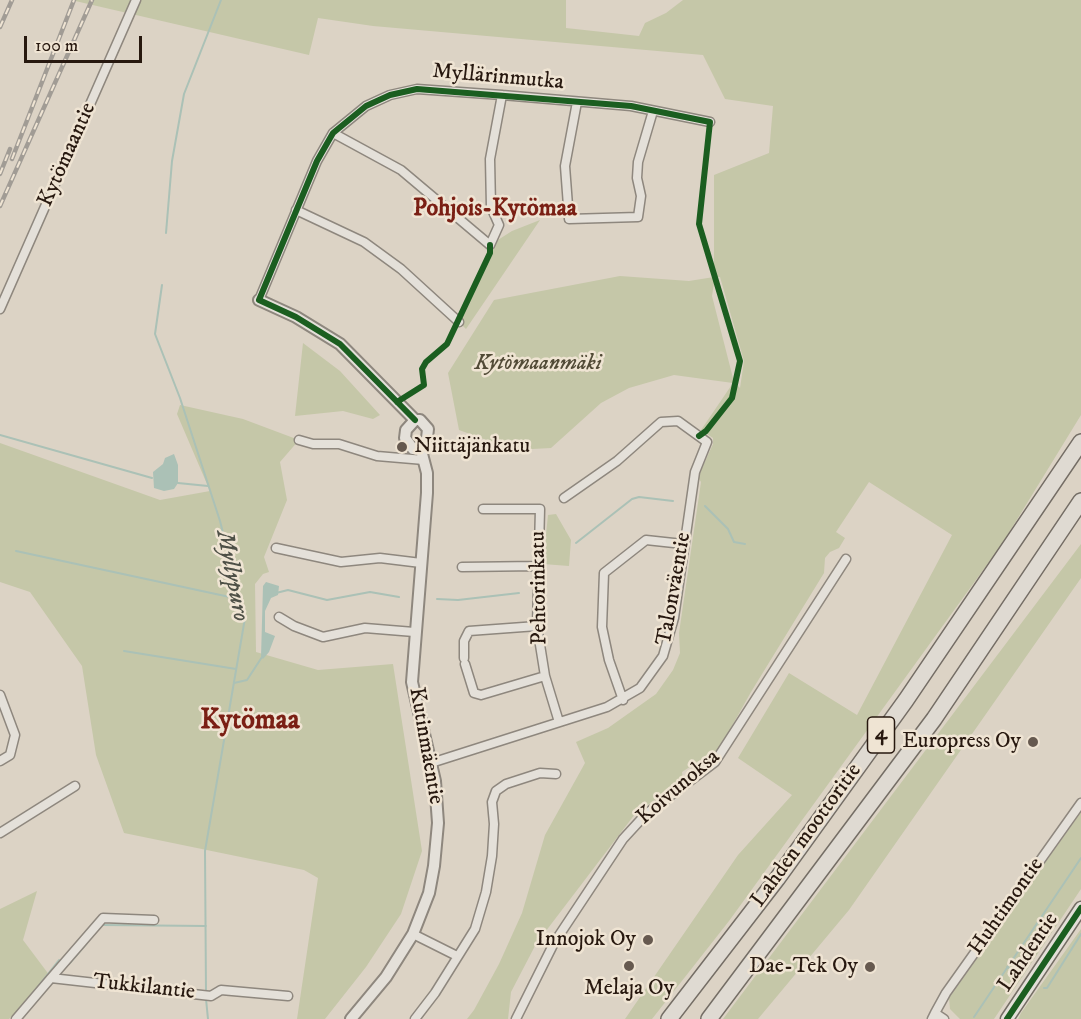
<!DOCTYPE html>
<html>
<head>
<meta charset="utf-8">
<style>
	body { margin:0 }
	#map { position:relative; width:1081px; height:1019px; overflow:hidden; background:#dcd3c5; font-family:"IM FELL DW Pica",serif }
	canvas { display:block }
	.scale { position:absolute; left:24px; top:36px; width:118px; height:27px; box-sizing:border-box; border:3px solid #27180f; border-top:0; padding-left:8px; font-size:18px; line-height:21px; white-space:nowrap; color:#27180f; -webkit-text-stroke:4px #efe4d3; paint-order:stroke }
</style>
</head>
<body>
<div id="map">
<canvas width="1081" height="1019"></canvas>
<div class="scale">100 m</div>
</div>
<script>
const ctx = document.querySelector('canvas').getContext('2d');
ctx.lineJoin = 'round';
function fill(path, color) {
  ctx.fillStyle = color;
  ctx.fill(path, 'evenodd');
}
function poly(rows) {
  const path = new Path2D();
  for (const r of rows) {
    path.moveTo(r[0], r[1]);
    for (let i = 2; i < r.length; i += 2) path.lineTo(r[i], r[i + 1]);
  }
  return path;
}
function stroke(path, color, width, dash) {
  ctx.strokeStyle = color;
  ctx.lineWidth = width;
  ctx.lineCap = dash ? 'butt' : 'round';
  ctx.setLineDash(dash || []);
  ctx.stroke(path);
}
function label(font, color, halo, rows, align = 'center') {
  ctx.font = font + ' "IM FELL DW Pica",serif';
  ctx.lineWidth = 5;
  ctx.setLineDash([]);
  ctx.textBaseline = 'middle';
  ctx.strokeStyle = halo;
  ctx.fillStyle = color;
  for (const [text, x, y, turn = 0] of rows) {
    ctx.save();
    ctx.translate(x, y);
    ctx.rotate((+turn || 0) * Math.PI / 180);
    ctx.textAlign = isNaN(turn) ? turn : align;
    if (halo) ctx.strokeText(text, 0, 0);
    ctx.fillText(text, 0, 0);
    ctx.restore();
  }
}
fill(poly([
	[71,0,566,0,566,28,639,36,645,23,666,13,683,0,1081,0,1081,415,1002,544,729,921,652,1019,625,1019,738,855,792,795,738,758,789,673,857,715,952,535,869,482,836,532,845,538,839,548,830,552,825,558,824,573,751,692,714,758,708,755,682,772,683,780,635,814,536,944,511,992,508,1019,467,1019,474,1010,499,964,522,913,545,835,585,763,576,742,608,728,656,694,673,670,680,653,679,633,701,482,698,477,713,444,713,438,701,430,733,383,674,375,629,388,601,403,551,448,514,450,459,430,448,373,494,300,620,276,689,281,714,277,714,175,769,153,773,106,725,99,703,55,373,26,318,18,309,55],
	[715,277,720,277,744,361,740,388,734,382,712,296],
	[540,220,466,329,459,322,490,254,490,245,512,231],
	[303,343,340,371,380,415,373,419,343,411,295,416],
	[180,405,243,419,299,440,280,462,287,500,264,557,269,572,263,574,255,584,256,652,318,670,393,664,422,851,401,914,366,967,325,1019,297,1019,318,878,304,870,124,833,96,755,82,666,30,592,0,582,0,443,160,500,210,491,177,414],
	[556,514,571,540,569,566,543,564,548,515],
	[1081,544,1081,578,849,910,758,1019,723,1019],
	[1081,812,1081,889,994,1019,960,1019,950,1009,949,998],
	[37,891,23,940,50,976,9,1019,0,1019,0,909],
	[1081,929,1081,1019,1018,1019,1021,1013]
]), '#c5c7a8');
fill(poly([
	[174,454,178,465,178,483,174,489,164,491,154,488,153,472,163,464,165,458],
	[266,582,279,586,278,595,271,598,265,611,265,632,275,636,269,652,263,659,261,657,263,586]
]), '#abc1b6');
stroke(poly([
	[166,233,172,161,184,94,221,0],
	[162,285,155,334,180,398,220,521,245,618,205,851,206,994],
	[0,435,152,478],
	[178,483,208,486],
	[705,506,728,529,734,542,745,544],
	[576,543,632,499,639,497,673,501],
	[16,551,239,599],
	[276,593,288,590,327,600,370,592,399,597],
	[437,599,458,600,519,593],
	[124,651,236,669],
	[234,683,247,680,262,657],
	[102,925,206,926],
	[69,964,87,943],
	[1007,967,1020,975],
	[1044,988,1047,988,1081,934],
	[206,999,208,1019],
	[25,1003,59,960],
	[974,1017,1081,858]
]), '#abc1b6', 2);
const minor = poly([
	[577,102,565,166,569,219,638,217,641,196,637,178,638,162,653,111],
	[333,133,401,170,490,245,499,225,491,207,490,159,502,95],
	[296,210,364,242,401,269,459,322],
	[259,300,317,161,333,133,366,106,390,95,417,89,502,95,631,106,710,122],
	[0,309,136,0],
	[299,440,313,444,339,444,377,456,424,460],
	[483,509,540,509,537,626,545,676,559,722],
	[276,548,341,562,380,558,421,563],
	[462,567,537,566],
	[279,617,294,626,323,637,365,628,414,632],
	[464,658,464,641,469,631,537,626],
	[465,664,474,693,481,695,545,676],
	[0,695,15,735,10,755,0,761],
	[623,700,609,660,602,627,604,573,646,540,683,544],
	[431,763,607,707,640,688,663,656,674,618,695,472,707,442,678,421,661,422,617,461,564,498],
	[0,833,75,786],
	[413,934,457,956],
	[51,978,103,918,154,920],
	[935,1013,946,993,1081,803],
	[16,1019,51,978,202,995,211,996,221,990,288,996],
	[415,1019,435,993,475,929,486,892,492,856,494,824,492,802,496,791,506,784,540,773,556,774],
	[516,1019,554,943,623,839,646,814,715,762,846,559],
	[932,1019,935,1013,944,1019]
]);
const tertiary = poly([
	[259,300,296,317,340,344,415,420],
	[415,420,420,420,428,429,427,438,421,450,413,449,405,438,406,430,415,420],
	[351,1019,386,977,413,934,429,893,434,866,438,823,435,781,412,682,427,493,427,473,421,450]
]);
const secondary = poly([
	[1007,1019,1081,908]
]);
const motorway = poly([
	[669,1019,777,879,906,700,1081,442],
	[709,1019,934,719,1081,501]
]);
stroke(minor, '#8e877e', 11);
stroke(tertiary, '#8e877e', 14);
stroke(secondary, '#746d65', 15);
stroke(motorway, '#746d65', 18);
stroke(minor, '#e4e0d9', 8);
stroke(tertiary, '#e4e0d9', 10);
stroke(secondary, '#e4e0d9', 12);
stroke(motorway, '#dfdad2', 15);
const rail = poly([
	[0,27,12,0],
	[12,159,74,0],
	[0,174,10,149],
	[0,206,92,0]
]);
stroke(rail, '#a19c95', 4.5);
stroke(rail, '#efe4d3', 2, [7]);
stroke(poly([
	[397,402,424,385,422,369,426,362,447,344,490,253,490,245],
	[415,420,340,344,296,317,259,300,317,161,333,133,366,106,390,95,417,89,631,106,710,122,699,224,740,361,732,398,706,431,699,436],
	[1007,1019,1081,908]
]), '#1b5e20', 6);
for (const [x, y, r, color] of [
	[402,447,6,"#66594f"],
	[1033,742,6,"#66594f"],
	[648,940,6,"#66594f"],
	[629,966,6,"#66594f"],
	[870,967,6,"#66594f"]
]) {
  const dot = new Path2D();
  dot.arc(x, y, r, 0, 2 * Math.PI);
  ctx.fillStyle = color;
  ctx.fill(dot);
  stroke(dot, '#efe4d3', 2);
}
for (const [x, y, w] of [
	[881,735,27]
]) {
  const box = new Path2D();
  box.roundRect(x - w / 2, y - 18, w, 36, 4.5);
  ctx.fillStyle = '#efe4d3';
  ctx.fill(box);
  stroke(box, '#27180f', 1.5);
}
label('bold 21px', '#27180f', null, [
	["4",881,735]
]);
label('22px', '#27180f', '#efe4d3', [
	["Myllärinmutka",498,78,5],
	["Kytömaantie",68,155,-66],
	["Pehtorinkatu",540,588,-91],
	["Talonväentie",675,589,-80],
	["Kutinmäentie",425,746,80],
	["Koivunoksa",679,788,-41],
	["Lahden moottoritie",807,836,-54],
	["Huhtimontie",1007,907,-55],
	["Lahdentie",1029,953,-56],
	["Tukkilantie",144,988,6]
]);
label('italic 22px', '#514a36', '#efe4d3', [
	["Kytömaanmäki",538,364]
]);
label('22px', '#27180f', '#efe4d3', [
	["Niittäjänkatu",414,447,"left"],
	["Europress Oy",1021,742],
	["Innojok Oy",636,940],
	["Dae-Tek Oy",858,967],
	["Melaja Oy",629,989,"center"]
], 'right');
label('bold 24px', '#7a1f14', '#efe4d3', [
	["Pohjois-Kytömaa",495,210]
]);
label('italic 24px', '#4e5047', '#efe4d3', [
	["Myllypuro",231,576,79]
]);
label('bold 28px', '#7a1f14', '#efe4d3', [
	["Kytömaa",250,722]
]);
</script>
</body>
</html>
